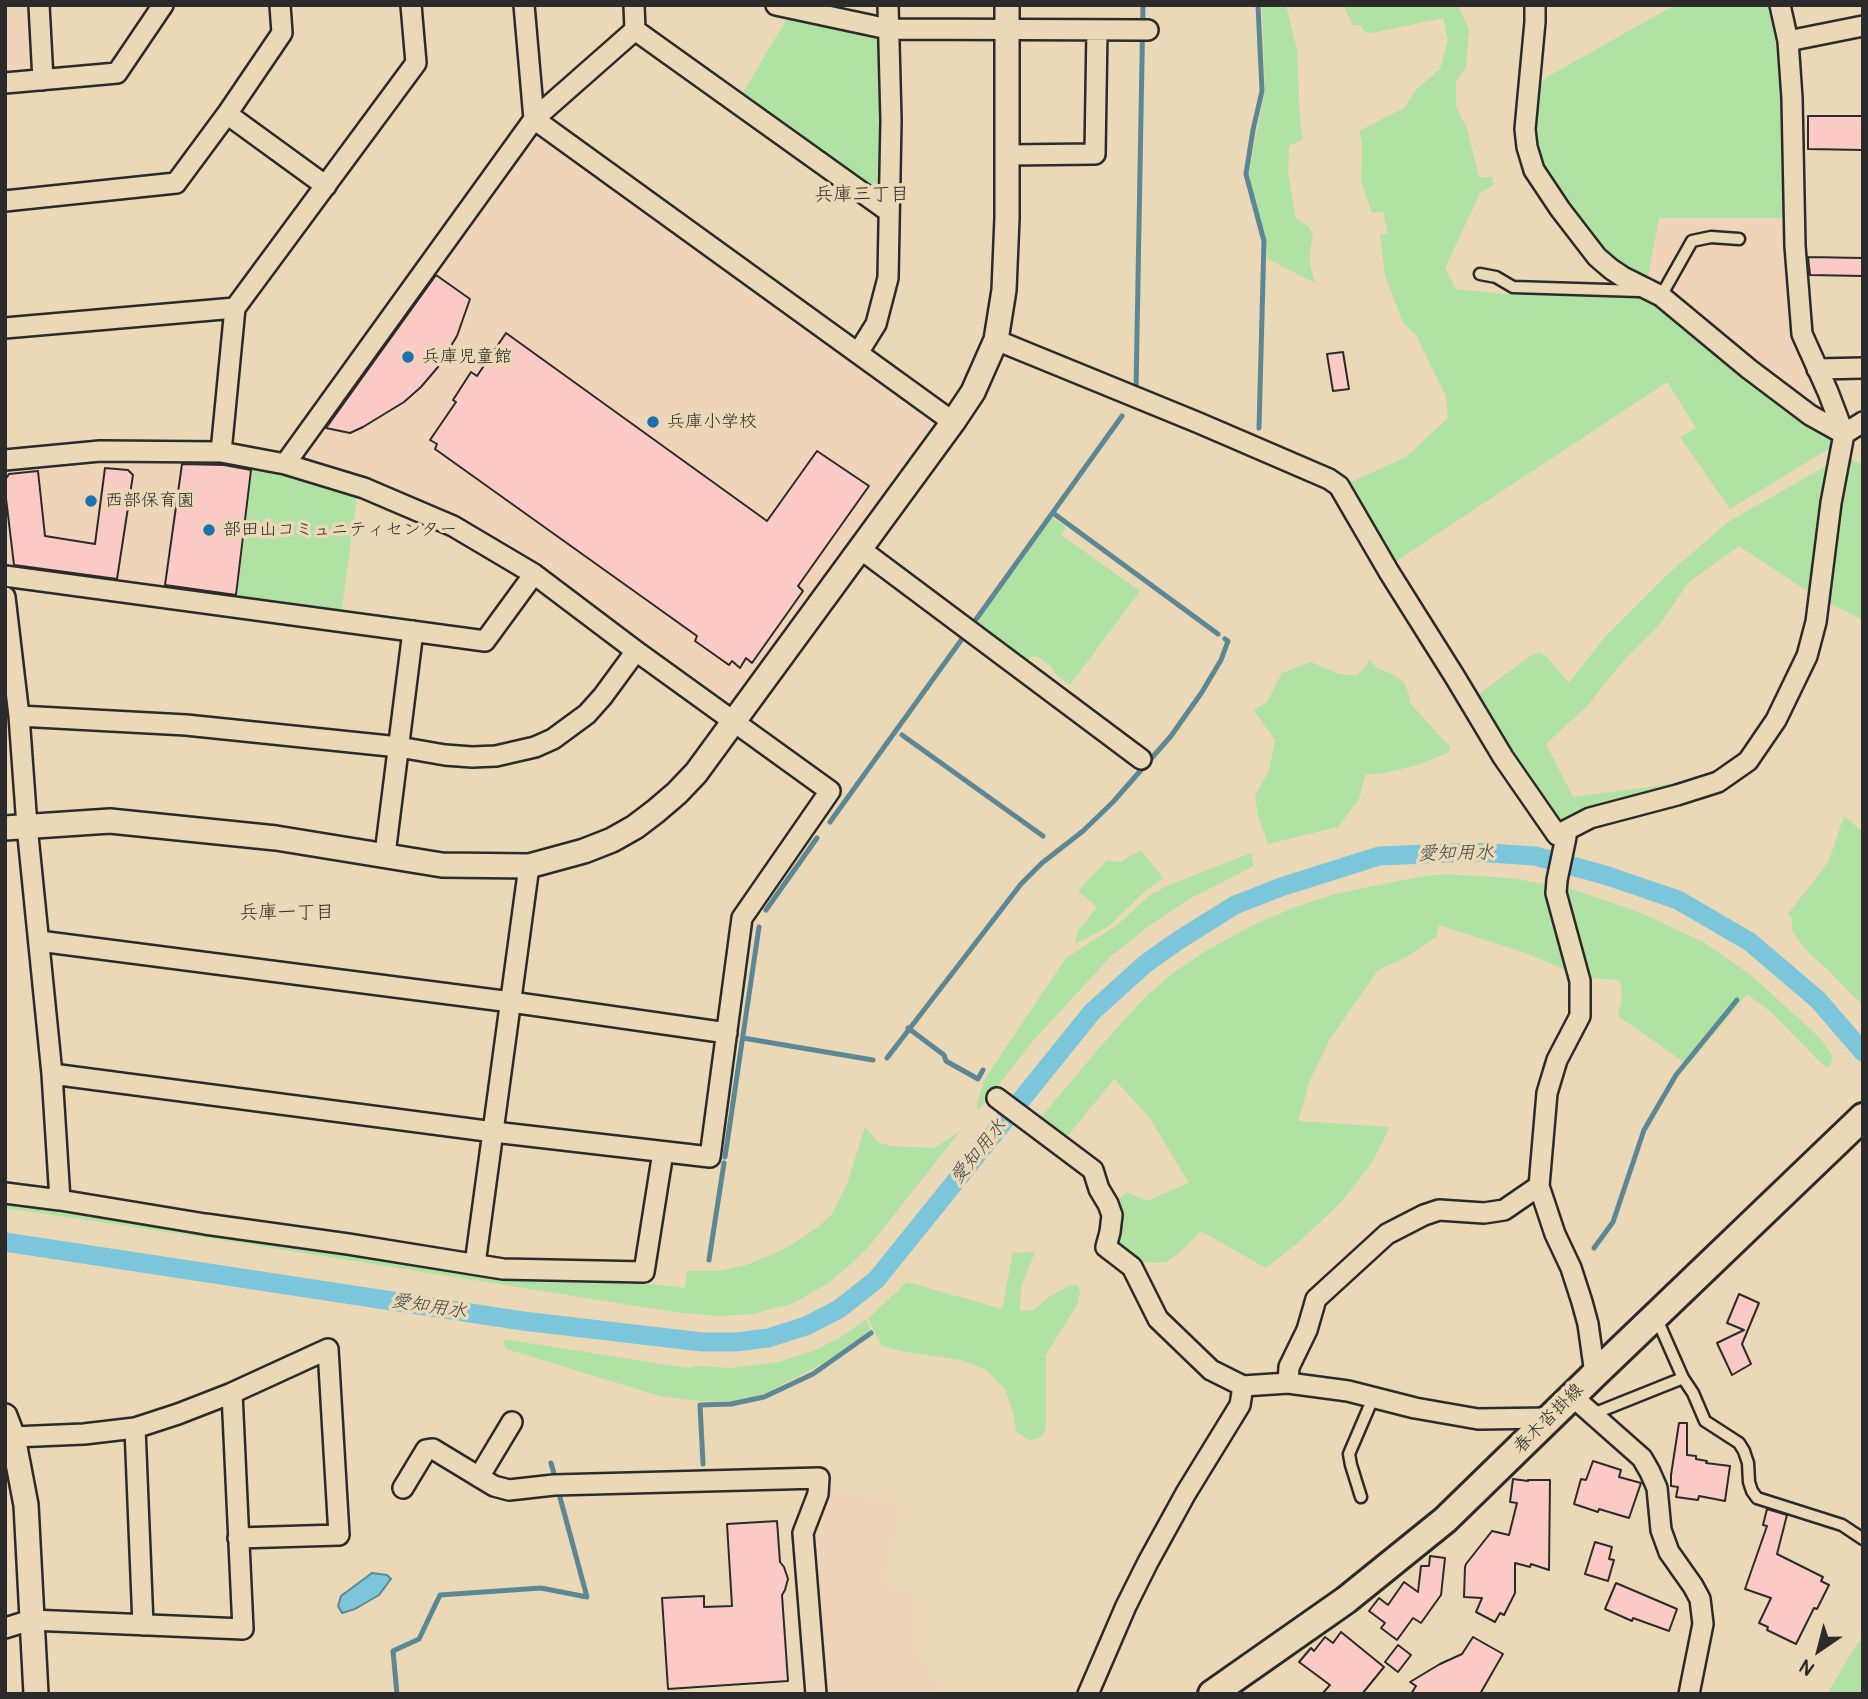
<!DOCTYPE html>
<html>
<head>
<meta charset="utf-8">
<style>
	body { margin:0 }
	#map { position:relative; width:1868px; height:1699px; overflow:hidden; background:#ebd8b6; font-family:Pangolin,sans-serif }
	canvas { display:block }
	.frame { position:absolute; inset:0; border:7px solid #2b2b2b; pointer-events:none }
	.north { position:absolute; left:1784px; top:1615px; width:70px; height:70px; -webkit-text-stroke:5px #ebd8b6; paint-order:stroke; rotate:215deg; font-size:19px; font-weight:700; line-height:28px; text-align:center; color:#2b2b2b }
	.north::after { content:''; display:block; margin:auto; width:24px; height:32px; background:#2b2b2b; clip-path:polygon(50% 0,100% 100%,50% 72%,0 100%) }
</style>
</head>
<body>
<div id="map">
<canvas width="1868" height="1699"></canvas>
<div class="frame"></div>
<div class="north">N</div>
</div>
<script>
const ctx = document.querySelector('canvas').getContext('2d');
ctx.lineJoin = 'round';
function fill(path, color) {
  ctx.fillStyle = color;
  ctx.fill(path, 'evenodd');
}
function poly(rows) {
  const path = new Path2D();
  for (const r of rows) {
    path.moveTo(r[0], r[1]);
    for (let i = 2; i < r.length; i += 2) path.lineTo(r[i], r[i + 1]);
  }
  return path;
}
function stroke(path, color, width, dash) {
  ctx.strokeStyle = color;
  ctx.lineWidth = width;
  ctx.lineCap = dash ? 'butt' : 'round';
  ctx.setLineDash(dash || []);
  ctx.stroke(path);
}
function label(font, color, halo, rows, align = 'center') {
  ctx.font = font + ' Pangolin,"Klee One",sans-serif';
  ctx.lineWidth = 7;
  ctx.setLineDash([]);
  ctx.textBaseline = 'middle';
  ctx.strokeStyle = halo;
  ctx.fillStyle = color;
  for (const [text, x, y, turn = 0] of rows) {
    ctx.save();
    ctx.translate(x, y);
    ctx.rotate((+turn || 0) * Math.PI / 180);
    ctx.textAlign = isNaN(turn) ? turn : align;
    if (halo) ctx.strokeText(text, 0, 0);
    ctx.fillText(text, 0, 0);
    ctx.restore();
  }
}
fill(poly([
	[5,5,31,5,36,67,30,74,5,76],
	[540,135,928,415,930,426,733,704,588,601,545,569,456,517,377,482,346,470,306,459,302,450,319,429,351,435,384,419,422,390,434,376,468,320,473,299,434,272,532,136],
	[1659,218,1788,218,1789,304,1791,325,1796,341,1827,412,1820,415,1647,282],
	[134,461,182,462,164,591,17,572,9,565,5,528,6,472],
	[825,1491,902,1505,883,1585,916,1595,916,1649,941,1694,825,1694,812,1536]
]), '#f0d4ba');
fill(poly([
	[1262,5,1286,5,1297,50,1300,122,1303,139,1289,146,1288,174,1296,218,1309,227,1313,235,1310,250,1310,264,1315,283,1268,259,1267,245,1249,174,1256,135,1265,91],
	[1343,5,1458,5,1469,30,1466,67,1456,82,1456,107,1467,129,1479,177,1492,177,1494,185,1480,193,1445,268,1456,289,1505,294,1646,297,1661,304,1834,435,1835,445,1730,509,1680,437,1696,428,1667,382,1392,564,1350,491,1351,482,1406,457,1448,418,1446,396,1416,335,1403,323,1385,276,1380,234,1388,234,1383,212,1372,213,1361,181,1362,142,1359,131,1404,108,1416,90,1440,69,1448,40,1443,18,1372,33,1364,31,1360,25,1353,25],
	[1675,5,1769,5,1785,98,1788,218,1659,218,1647,282,1614,266,1539,168,1531,139,1533,96,1547,77],
	[788,17,874,35,881,45,881,187,873,191,742,94],
	[1850,459,1863,465,1863,620,1823,600,1837,520],
	[1833,462,1810,593,1739,546,1689,582,1659,625,1623,661,1588,705,1546,744,1573,797,1700,780,1574,818,1553,822,1477,701,1479,694,1529,657,1539,652,1547,657,1569,683,1604,638,1667,575,1728,522],
	[252,468,305,479,353,493,357,497,341,614,237,600],
	[1052,518,1065,526,1065,529,1061,535,1140,591,1070,685,1054,673,1052,667,1038,657,1030,657,1025,664,974,626],
	[1369,659,1377,668,1392,674,1404,682,1409,695,1410,703,1450,747,1448,753,1414,766,1384,773,1365,775,1359,799,1338,827,1268,844,1258,816,1255,795,1269,771,1275,740,1254,710,1267,702,1282,673,1311,662,1339,674,1356,676,1365,667],
	[1844,816,1863,832,1863,1006,1829,971,1807,951,1792,931,1792,918,1788,914,1829,861],
	[1141,850,1163,878,1143,893,1109,926,1075,944,1077,932,1097,907,1078,891,1107,860,1120,862],
	[1251,853,1254,866,1189,899,1150,925,1110,957,1033,1041,978,1111,977,1104,984,1080,1066,958,1117,925,1150,895,1167,886],
	[1446,874,1510,878,1550,885,1570,972,1526,953,1439,925,1436,937,1406,957,1378,970,1330,1039,1310,1080,1298,1121,1390,1127,1371,1164,1343,1200,1328,1215,1295,1245,1266,1268,1201,1231,1179,1253,1166,1262,1154,1263,1130,1260,1111,1246,1116,1201,1127,1192,1147,1201,1189,1183,1149,1117,1114,1079,1062,1143,1037,1122,1100,1047,1145,997,1173,973,1206,951,1255,924,1296,907,1335,894,1418,877],
	[1569,888,1641,913,1703,942,1751,975,1821,1039,1833,1057,1830,1065,1828,1067,1823,1065,1772,1013,1747,994,1688,1065,1618,1016,1622,999,1620,980,1590,978,1565,891],
	[865,1127,878,1142,890,1146,935,1148,961,1130,867,1249,854,1261,830,1282,794,1303,753,1314,718,1316,674,1312,222,1240,5,1208,5,1200,564,1279,652,1284,685,1288,687,1271,719,1271,746,1265,776,1253,796,1242,818,1227,832,1214,847,1184],
	[1035,1252,1021,1287,1020,1311,1033,1310,1049,1297,1071,1285,1077,1285,1080,1292,1078,1303,1046,1355,1046,1430,1038,1439,1029,1440,1016,1432,1014,1415,1005,1389,986,1370,961,1360,901,1351,882,1346,868,1319,907,1282,1002,1309,1013,1253],
	[866,1319,871,1330,825,1362,768,1392,751,1398,735,1401,698,1401,660,1396,506,1349,503,1339,688,1368,697,1366,730,1368,779,1362,816,1350,844,1335],
	[1863,1636,1863,1694,1827,1694,1855,1647]
]), '#b0e2a3');
const water = poly([
	[372,1573,387,1575,391,1579,379,1595,355,1609,342,1613,338,1606,341,1596,372,1573]
]);
fill(water, '#7cc6db');
stroke(water, '#5c8895', 2);
stroke(poly([
	[1258,5,1262,91,1253,130,1246,174,1264,241,1259,428],
	[1140,391,1136,390,1143,5],
	[1053,513,1218,634],
	[972,625,1122,416],
	[902,735,1043,836],
	[830,822,962,639],
	[766,910,817,838],
	[908,1028,944,1055,946,1061,978,1079,983,1070],
	[743,1038,873,1060],
	[887,1058,1021,884,1042,863,1083,831,1113,802,1171,736,1202,692,1221,660,1228,641,1225,639],
	[725,1157,759,927],
	[1594,1248,1613,1222,1644,1130,1676,1075,1737,1000],
	[709,1260,724,1163],
	[551,1463,556,1481],
	[703,1464,700,1405,731,1404,764,1397,813,1374,871,1333],
	[397,1694,393,1651,419,1639,440,1595,541,1588,587,1597,558,1490]
]), '#5c8895', 5);
stroke(poly([
	[5,1242,523,1321,702,1342,736,1342,768,1338,806,1326,839,1309,876,1280,1092,1012,1145,964,1179,940,1235,905,1281,887,1379,856,1474,852,1535,856,1605,875,1678,900,1750,942,1818,1000,1863,1052]
]), '#7cc6db', 19);
const building = poly([
	[1808,116,1863,116,1863,150,1808,149,1808,116],
	[1808,257,1863,258,1863,276,1810,275,1808,257],
	[436,275,470,299,457,336,438,367,421,387,404,402,363,427,350,433,326,428,436,275],
	[506,333,767,521,817,451,869,486,798,586,803,591,752,663,746,658,740,668,732,661,729,665,695,641,697,636,435,449,437,444,430,440,456,402,453,400,471,372,477,376,506,333],
	[1343,352,1349,389,1333,391,1327,354,1343,352],
	[182,464,224,465,251,470,236,595,165,585,182,464],
	[105,468,128,470,133,475,117,579,14,565,5,490,5,480,9,474,38,471,45,536,95,544,105,468],
	[1739,1294,1759,1303,1742,1344,1751,1364,1732,1375,1717,1343,1744,1330,1727,1323,1739,1294],
	[1679,1423,1687,1423,1687,1455,1696,1456,1696,1459,1707,1461,1706,1463,1730,1466,1725,1501,1699,1496,1698,1500,1676,1497,1678,1487,1671,1486,1671,1475,1679,1423],
	[1593,1461,1621,1470,1619,1477,1641,1483,1629,1518,1599,1509,1598,1512,1574,1504,1581,1479,1586,1480,1593,1461],
	[1513,1479,1528,1481,1528,1480,1550,1480,1549,1570,1531,1564,1530,1567,1515,1563,1515,1593,1504,1615,1500,1613,1495,1622,1476,1612,1482,1598,1464,1597,1465,1567,1466,1564,1492,1531,1509,1535,1517,1503,1510,1502,1513,1479],
	[1767,1509,1787,1515,1777,1554,1823,1577,1821,1581,1829,1585,1817,1609,1814,1608,1796,1644,1767,1630,1768,1627,1759,1623,1771,1598,1745,1589,1767,1526,1763,1525,1767,1509],
	[777,1521,780,1562,784,1567,788,1579,785,1590,782,1595,788,1681,668,1689,662,1598,704,1596,704,1607,732,1606,727,1524,777,1521],
	[1595,1542,1612,1547,1609,1559,1614,1560,1608,1581,1585,1574,1595,1542],
	[1430,1556,1445,1558,1441,1595,1421,1623,1413,1618,1397,1640,1381,1628,1385,1623,1369,1611,1379,1598,1388,1605,1404,1582,1418,1592,1421,1566,1429,1566,1430,1556],
	[1616,1583,1677,1609,1669,1631,1633,1618,1632,1621,1605,1609,1616,1583],
	[1341,1632,1384,1667,1362,1694,1322,1694,1330,1685,1299,1662,1311,1648,1314,1651,1325,1637,1333,1643,1341,1632],
	[1473,1637,1503,1654,1480,1694,1411,1694,1416,1686,1410,1682,1440,1664,1462,1654,1473,1637],
	[1398,1645,1411,1655,1398,1672,1385,1662,1398,1645]
]);
fill(building, '#fbcac5');
stroke(building, '#2b2b2b', 2);
const service = poly([
	[1480,274,1496,277,1513,287,1639,291],
	[1661,296,1692,241,1711,237,1739,239],
	[1656,1317,1683,1378,1693,1393,1705,1421,1739,1443,1744,1451,1748,1463,1749,1482,1752,1491,1757,1498,1842,1525,1863,1539],
	[1593,1414,1683,1378],
	[1361,1497,1351,1465,1349,1454,1373,1398]
]);
const minor = poly([
	[39,5,43,80],
	[524,5,534,119,953,422],
	[634,5,635,30],
	[776,5,888,29,1148,30],
	[1535,5,1535,22,1525,129,1527,147,1534,170,1560,209,1597,257,1611,269,1623,277,1661,296,1749,369,1810,415,1844,434],
	[635,30,888,211],
	[1788,41,1863,26],
	[5,83,117,73,163,5],
	[227,114,326,186],
	[1008,155,1095,154,1097,30],
	[5,201,176,183,227,114,282,33,280,5],
	[5,328,235,308],
	[996,340,1199,423,1329,479,1339,486,1389,572,1455,677,1503,757,1557,835,1590,818,1677,795,1718,782,1748,761,1776,720,1807,656,1816,622,1831,503,1844,434,1828,392,1802,334,1795,246,1792,98,1788,41,1780,5],
	[858,353,876,324,888,278,891,120,888,5],
	[1817,369,1863,368],
	[1844,434,1863,422],
	[221,452,235,308,416,63,411,5],
	[5,460,100,451,221,452,285,464,364,488,453,526,534,574,636,651,830,791,742,918,710,1157,494,1132,52,1074],
	[285,464,534,119,635,30],
	[859,548,1141,759],
	[5,576,485,641,534,574],
	[5,597,19,716,27,826,52,1074,60,1200],
	[19,716,186,725,399,747,445,755,472,757,496,756,535,747,553,739,587,714,603,696,636,651],
	[1566,837,1557,880,1556,893,1580,981,1580,1016,1557,1060,1547,1093,1539,1186,1555,1234,1571,1268,1582,1302,1588,1324,1595,1374],
	[385,854,413,631],
	[39,941,511,1002,727,1033],
	[997,1098,1093,1170,1099,1189,1108,1204,1112,1215,1110,1232,1106,1247,1132,1267,1158,1319,1211,1370,1243,1386,1288,1383,1348,1391,1415,1408,1478,1419,1550,1418],
	[5,1193,60,1200,205,1224,348,1244,503,1269,644,1272,663,1152],
	[475,1264,529,866],
	[1288,1383,1289,1367,1307,1330,1316,1299,1387,1234,1424,1215,1439,1210,1484,1213,1504,1210,1539,1186],
	[1573,1397,1642,1458,1650,1472,1657,1488,1661,1530,1669,1552,1693,1586,1700,1599,1703,1624,1689,1694],
	[135,1428,143,1625],
	[13,1437,84,1434,135,1428,178,1414,232,1393,328,1349,339,1535,238,1538],
	[479,1477,512,1422],
	[403,1488,426,1450,433,1449,494,1486,509,1490,554,1485,819,1478,818,1494,803,1533,816,1694],
	[5,1628,31,1620,243,1629,232,1393],
	[1088,1694,1126,1606,1148,1562,1186,1493,1240,1405,1243,1386]
]);
const tertiary = poly([
	[5,828,110,821,276,838,442,865,529,866,584,851,612,840,635,827,656,811,677,793,696,773,953,422,973,392,996,340,1004,290,1007,218,1007,5],
	[5,1416,13,1437,26,1505,36,1694]
]);
const secondary = poly([
	[1212,1694,1346,1600,1445,1520,1595,1374,1863,1117]
]);
stroke(service, '#2b2b2b', 15);
stroke(minor, '#2b2b2b', 24);
stroke(tertiary, '#2b2b2b', 28);
stroke(secondary, '#2b2b2b', 32);
stroke(service, '#ebd8b6', 10);
stroke(minor, '#ebd8b6', 19);
stroke(tertiary, '#ebd8b6', 23);
stroke(secondary, '#ebd8b6', 26);
for (const [x, y, r, color] of [
	[408,357,7,"#1f6fb2"],
	[653,422,7,"#1f6fb2"],
	[91,501,7,"#1f6fb2"],
	[209,530,7,"#1f6fb2"]
]) {
  const dot = new Path2D();
  dot.arc(x, y, r, 0, 2 * Math.PI);
  ctx.fillStyle = color;
  ctx.fill(dot);
  stroke(dot, '#ebd8b6', 2.5);
}
label('18px', '#2b2b2b', '#ebd8b6', [
	["兵庫児童館",422,357],
	["兵庫小学校",667,422],
	["西部保育園",105,501],
	["部田山コミュニティセンター",223,530]
], 'left');
label('18px', '#2b2b2b', '#ebd8b6', [
	["春木沓掛線",1549,1419,-45]
]);
label('19px', '#2b2b2b', '#ebd8b6', [
	["兵庫三丁目",862,195],
	["兵庫一丁目",287,913]
]);
label('italic 19px', '#3b4a4e', '#ebd8b6', [
	["愛知用水",1456,854,-1],
	["愛知用水",979,1152,-51],
	["愛知用水",429,1307,9]
]);
</script>
</body>
</html>
